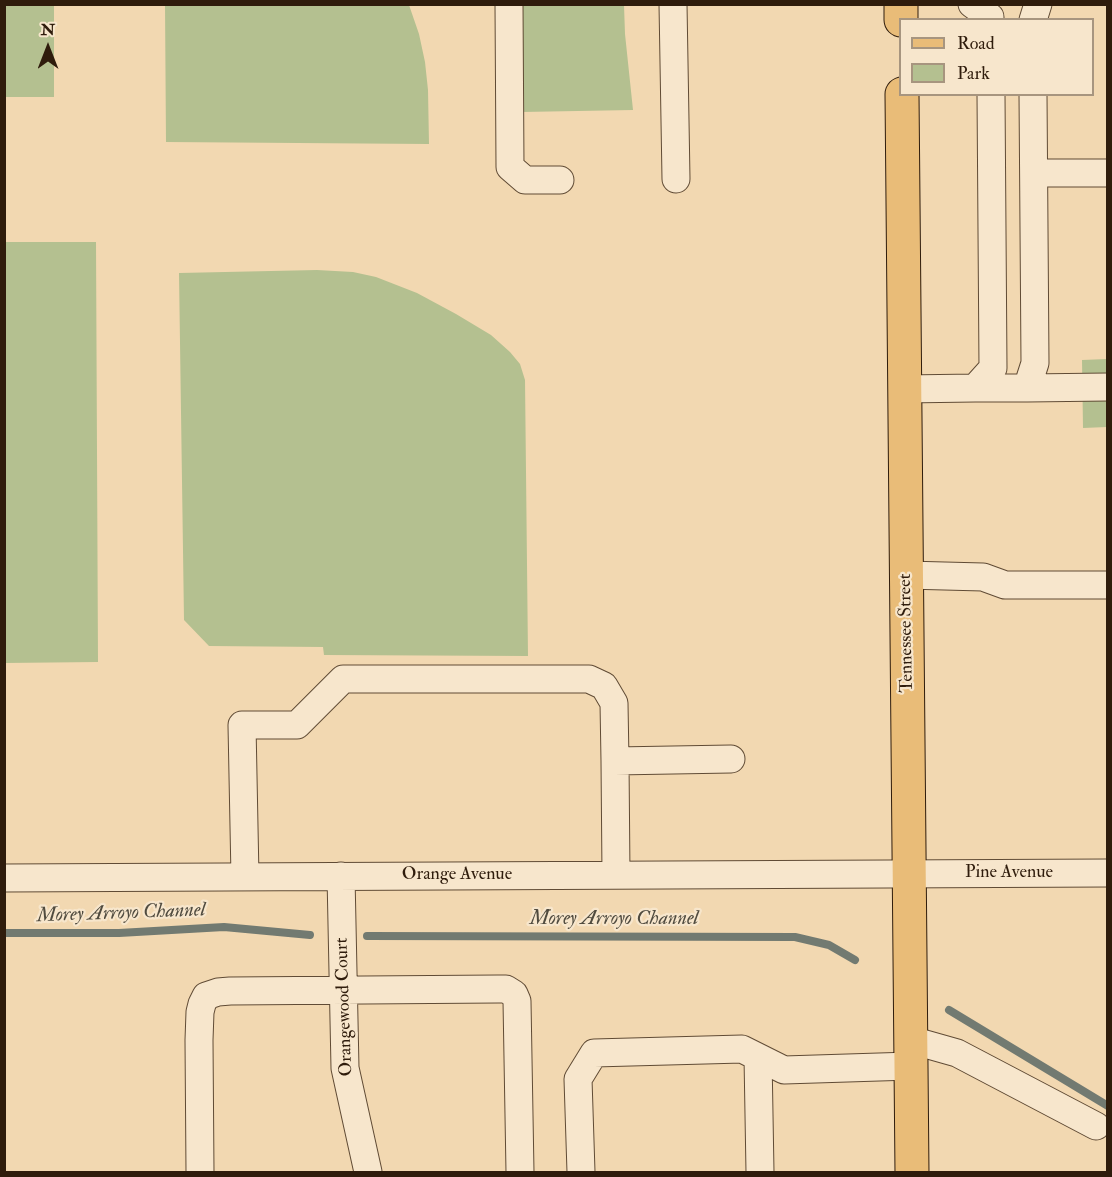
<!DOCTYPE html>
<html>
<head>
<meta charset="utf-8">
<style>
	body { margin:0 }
	#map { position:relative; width:1112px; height:1177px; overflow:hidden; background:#f2d8b1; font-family:"IM FELL Double Pica",serif }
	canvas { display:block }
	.frame { position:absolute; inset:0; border:6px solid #2f1c0c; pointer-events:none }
	.legend { position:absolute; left:899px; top:18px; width:195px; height:78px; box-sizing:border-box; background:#f7e6cc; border:2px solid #a7957f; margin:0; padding:8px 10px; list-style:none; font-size:18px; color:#2f1c0c }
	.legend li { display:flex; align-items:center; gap:12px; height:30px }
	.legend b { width:30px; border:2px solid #a7957f }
	.north { position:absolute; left:18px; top:18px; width:60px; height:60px; -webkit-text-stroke:4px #f7e6cc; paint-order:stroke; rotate:0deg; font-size:16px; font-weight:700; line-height:24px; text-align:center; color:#2f1c0c }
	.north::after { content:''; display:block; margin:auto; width:21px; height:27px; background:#2f1c0c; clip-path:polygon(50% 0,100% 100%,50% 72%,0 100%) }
</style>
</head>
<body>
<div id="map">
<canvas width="1112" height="1177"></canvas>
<div class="frame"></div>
<ul class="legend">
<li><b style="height:8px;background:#e9bc78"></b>Road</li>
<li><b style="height:16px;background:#b4c090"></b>Park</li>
</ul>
<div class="north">N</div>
</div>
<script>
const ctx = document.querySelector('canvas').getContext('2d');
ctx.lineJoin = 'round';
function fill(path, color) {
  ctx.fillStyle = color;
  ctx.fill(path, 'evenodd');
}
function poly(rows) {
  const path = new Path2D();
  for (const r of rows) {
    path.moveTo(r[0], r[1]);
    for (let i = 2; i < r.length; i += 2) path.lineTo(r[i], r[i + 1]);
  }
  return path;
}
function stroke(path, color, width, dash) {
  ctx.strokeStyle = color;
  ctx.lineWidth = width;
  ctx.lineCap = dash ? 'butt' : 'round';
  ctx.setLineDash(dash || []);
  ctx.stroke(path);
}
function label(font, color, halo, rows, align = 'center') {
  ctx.font = font + ' "IM FELL Double Pica",serif';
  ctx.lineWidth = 4.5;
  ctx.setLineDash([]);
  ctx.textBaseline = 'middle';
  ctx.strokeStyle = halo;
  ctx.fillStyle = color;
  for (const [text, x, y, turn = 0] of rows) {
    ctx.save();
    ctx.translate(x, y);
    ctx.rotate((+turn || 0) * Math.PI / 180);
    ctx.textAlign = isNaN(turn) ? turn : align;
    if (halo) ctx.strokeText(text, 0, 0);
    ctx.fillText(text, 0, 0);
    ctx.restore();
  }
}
fill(poly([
	[5,4,54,5,54,97,5,97],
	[165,5,409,5,419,34,425,62,428,90,429,144,166,142],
	[521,5,624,5,625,34,633,110,522,112],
	[5,242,96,242,98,662,5,663],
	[317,270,353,272,376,277,417,293,456,314,491,335,510,352,520,364,525,380,528,656,324,655,323,647,209,646,184,620,179,273],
	[1107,359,1107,427,1083,428,1082,360]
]), '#b4c090');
stroke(poly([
	[4,933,119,933,224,927,310,935],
	[367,936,795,937,829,945,855,960],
	[949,1010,1108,1106]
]), '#727a71', 8);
const minor = poly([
	[509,4,510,167,525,180,560,180],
	[673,4,676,179],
	[972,4,990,17,990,20],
	[1033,20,1038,4],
	[1034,173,1108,173],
	[975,388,1027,388,1035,363,1033,94],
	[1027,388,1108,387],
	[904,389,975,388,993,368,991,94],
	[906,575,983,577,1005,585,1108,585],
	[616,875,615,761,731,759],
	[341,876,345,1068,368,1172],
	[245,877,242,725,297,725,343,679,589,679,604,686,614,703,615,761],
	[4,878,1108,873],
	[911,1040,957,1053,1096,1126],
	[758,1057,760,1172],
	[200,1172,199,1040,200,1012,202,1004,206,996,218,992,230,991,498,989,506,989,514,994,517,1001,520,1172],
	[581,1172,578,1079,594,1053,742,1049,784,1070,911,1066]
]);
const major = poly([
	[901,4,901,20],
	[902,94,912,1172]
]);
stroke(minor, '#604b35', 29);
stroke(major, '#2f1c0c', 35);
stroke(minor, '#f7e6cc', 27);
stroke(major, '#e9bc78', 33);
label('18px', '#2f1c0c', '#f7e6cc', [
	["Tennessee Street",907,633,-91],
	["Pine Avenue",1009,873],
	["Orange Avenue",457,875],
	["Orangewood Court",345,1007,-92]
]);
label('italic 20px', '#504b3f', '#f7e6cc', [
	["Morey Arroyo Channel",121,914,-2],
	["Morey Arroyo Channel",614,920]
]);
</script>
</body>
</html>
